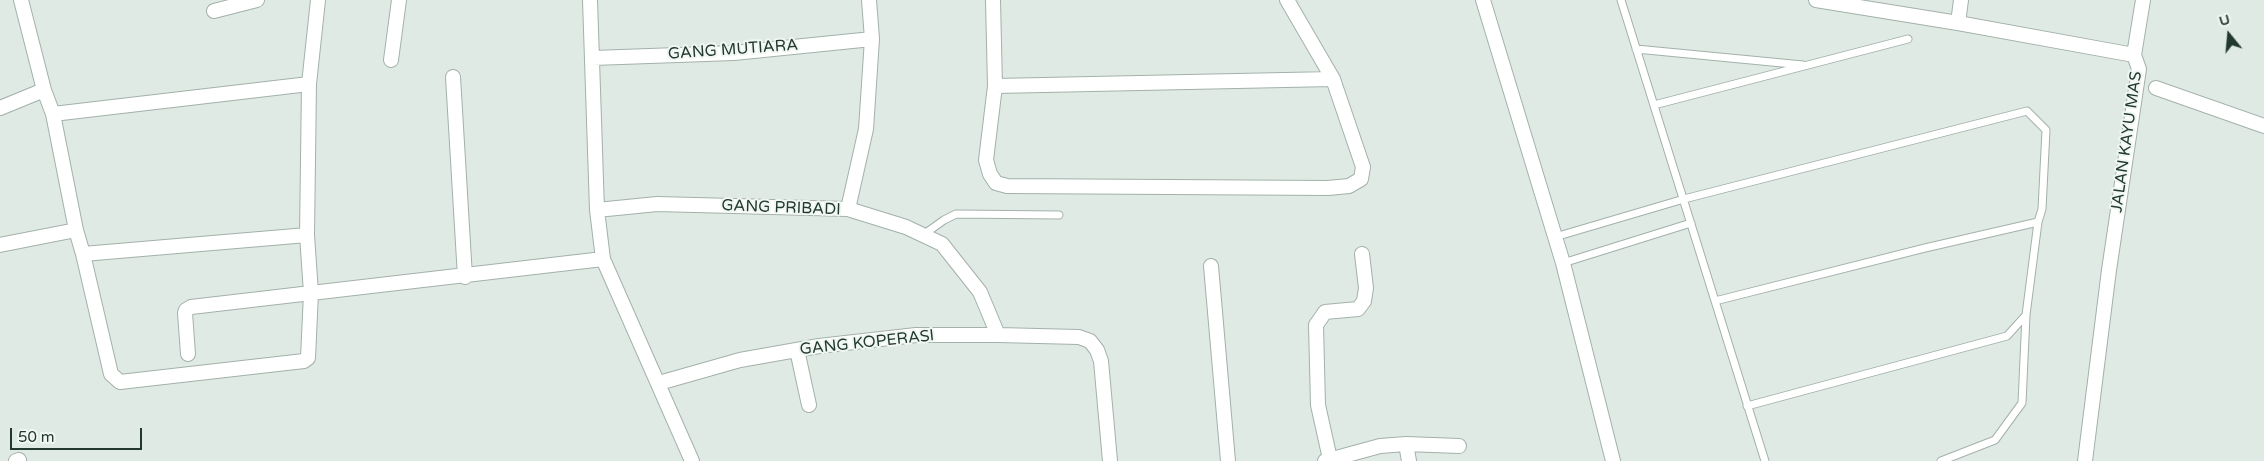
<!DOCTYPE html>
<html>
<head>
<meta charset="utf-8">
<style>
	body { margin:0 }
	#map { position:relative; width:2264px; height:461px; overflow:hidden; background:#e0eae4; font-family:"Varela Round",sans-serif }
	canvas { display:block }
	.north { position:absolute; left:2204px; top:10px; width:50px; height:50px; -webkit-text-stroke:4px #f0f7f2; paint-order:stroke; rotate:343deg; font-size:14px; font-weight:700; line-height:20px; text-align:center; color:#22392f }
	.north::after { content:''; display:block; margin:auto; width:18px; height:22px; background:#22392f; clip-path:polygon(50% 0,100% 100%,50% 72%,0 100%) }
	.scale { position:absolute; left:10px; top:428px; width:132px; height:22px; box-sizing:border-box; border:2px solid #22392f; border-top:0; padding-left:6px; font-size:15px; line-height:18px; white-space:nowrap; color:#22392f; -webkit-text-stroke:4px #f0f7f2; paint-order:stroke }
</style>
</head>
<body>
<div id="map">
<canvas width="2264" height="461"></canvas>
<div class="north">U</div>
<div class="scale">50 m</div>
</div>
<script>
const ctx = document.querySelector('canvas').getContext('2d');
ctx.lineJoin = 'round';
function poly(rows) {
  const path = new Path2D();
  for (const r of rows) {
    path.moveTo(r[0], r[1]);
    for (let i = 2; i < r.length; i += 2) path.lineTo(r[i], r[i + 1]);
  }
  return path;
}
function stroke(path, color, width, dash) {
  ctx.strokeStyle = color;
  ctx.lineWidth = width;
  ctx.lineCap = dash ? 'butt' : 'round';
  ctx.setLineDash(dash || []);
  ctx.stroke(path);
}
function label(font, color, halo, rows, align = 'center') {
  ctx.font = font + ' "Varela Round",sans-serif';
  ctx.lineWidth = 4;
  ctx.setLineDash([]);
  ctx.textBaseline = 'middle';
  ctx.strokeStyle = halo;
  ctx.fillStyle = color;
  for (const [text, x, y, turn = 0] of rows) {
    ctx.save();
    ctx.translate(x, y);
    ctx.rotate((+turn || 0) * Math.PI / 180);
    ctx.textAlign = isNaN(turn) ? turn : align;
    if (halo) ctx.strokeText(text, 0, 0);
    ctx.fillText(text, 0, 0);
    ctx.restore();
  }
}
const lane = poly([
	[1621,0,1765,461],
	[1636,49,1803,65],
	[1654,105,1908,39],
	[923,235,944,220,956,214,1059,215],
	[1555,237,1684,199,2027,111,2046,130,2042,209,2038,222,1925,248,1715,301],
	[1563,263,1691,223],
	[1747,406,2007,336,2026,315,2038,222],
	[1941,461,1995,440,2022,403,2026,315]
]);
const street = poly([
	[21,0,44,90,53,114,76,230],
	[590,0,597,210,603,259,692,461],
	[993,0,995,86,986,160,990,174,996,183,1007,186,1328,188,1349,186,1361,179,1363,167,1333,79,1287,0],
	[1483,0,1563,263,1613,461],
	[1816,0,1958,23,2134,55,2139,69,2109,270,2085,461],
	[214,11,257,0],
	[1958,23,1961,0],
	[2134,55,2143,0],
	[593,58,734,53,872,39],
	[391,60,399,0],
	[453,77,465,277],
	[995,86,1333,79],
	[2156,88,2264,126],
	[0,108,44,90],
	[53,114,309,84],
	[848,209,866,129,872,39,869,0],
	[597,210,657,204,848,209,906,227,942,244,980,292,998,335],
	[0,245,76,230,83,254,307,235],
	[83,254,111,374,120,382,304,361,308,358,311,293,307,235,309,84,318,0],
	[1211,266,1228,461],
	[797,350,809,405],
	[188,354,185,313,186,310,191,307,603,259],
	[659,383,740,360,819,346,916,335,998,335,1079,337,1090,341,1097,350,1101,361,1110,461],
	[1406,444,1409,461],
	[1330,459,1318,405,1316,325,1325,312,1358,309,1364,301,1366,288,1362,254],
	[16,461,19,460],
	[1325,461,1380,446,1406,444,1459,446]
]);
stroke(lane, '#a3b1aa', 9);
stroke(street, '#a3b1aa', 16);
stroke(lane, '#fff', 7);
stroke(street, '#fff', 14);
label('16px', '#22392f', '#f0f7f2', [
	["GANG MUTIARA",733,50,-4],
	["JALAN KAYU MAS",2127,142,-82],
	["GANG PRIBADI",781,208,2],
	["GANG KOPERASI",867,343,-6]
]);
</script>
</body>
</html>
